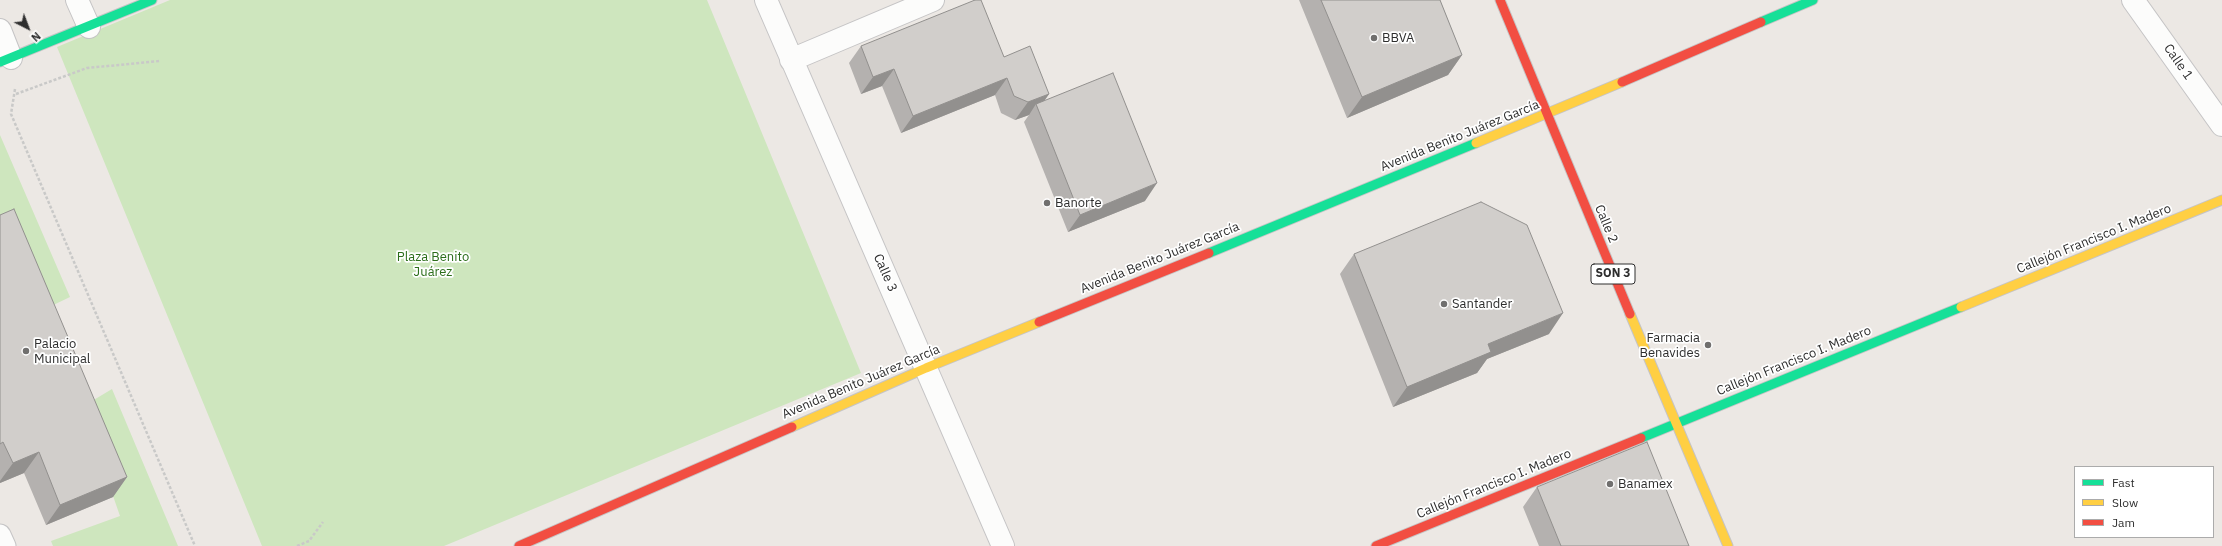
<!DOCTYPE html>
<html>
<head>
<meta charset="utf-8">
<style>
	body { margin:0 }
	#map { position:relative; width:2222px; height:546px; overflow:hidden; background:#ece8e4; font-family:"IBM Plex Sans",sans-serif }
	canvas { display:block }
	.legend { position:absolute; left:2074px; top:466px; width:140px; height:72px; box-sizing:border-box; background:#fff; border:1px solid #ababab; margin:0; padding:5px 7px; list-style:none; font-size:12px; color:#2e2e2e }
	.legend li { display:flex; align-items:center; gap:8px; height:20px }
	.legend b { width:20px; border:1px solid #ababab }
	.north { position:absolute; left:8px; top:8px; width:40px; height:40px; -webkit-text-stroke:3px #fff; paint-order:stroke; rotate:138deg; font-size:11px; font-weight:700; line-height:16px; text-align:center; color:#2e2e2e }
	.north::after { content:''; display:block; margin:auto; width:14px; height:18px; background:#2e2e2e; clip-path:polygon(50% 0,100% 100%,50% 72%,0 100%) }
</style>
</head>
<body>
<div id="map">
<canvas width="2222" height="546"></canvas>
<ul class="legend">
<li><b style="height:5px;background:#16e098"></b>Fast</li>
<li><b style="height:5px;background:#ffcf43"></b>Slow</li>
<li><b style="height:5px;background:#f24e42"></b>Jam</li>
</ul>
<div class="north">N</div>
</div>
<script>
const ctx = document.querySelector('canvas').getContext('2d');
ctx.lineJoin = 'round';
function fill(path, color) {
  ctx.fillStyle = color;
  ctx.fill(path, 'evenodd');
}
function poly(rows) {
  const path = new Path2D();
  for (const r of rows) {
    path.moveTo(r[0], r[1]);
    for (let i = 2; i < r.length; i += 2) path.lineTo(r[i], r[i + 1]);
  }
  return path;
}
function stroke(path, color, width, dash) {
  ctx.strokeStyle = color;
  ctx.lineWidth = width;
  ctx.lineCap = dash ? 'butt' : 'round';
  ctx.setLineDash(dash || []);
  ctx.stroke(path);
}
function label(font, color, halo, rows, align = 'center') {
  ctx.font = font + ' "IBM Plex Sans",sans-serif';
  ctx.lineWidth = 3.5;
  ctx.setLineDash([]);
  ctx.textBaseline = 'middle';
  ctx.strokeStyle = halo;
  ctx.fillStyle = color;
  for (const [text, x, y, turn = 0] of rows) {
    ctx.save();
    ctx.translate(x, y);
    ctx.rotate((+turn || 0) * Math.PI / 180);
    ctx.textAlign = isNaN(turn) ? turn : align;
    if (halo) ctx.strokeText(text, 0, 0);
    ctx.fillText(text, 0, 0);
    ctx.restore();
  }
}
fill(poly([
	[170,0,707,0,861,373,444,546,262,546,57,47],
	[0,135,70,297,45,309,0,221],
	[112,389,178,546,53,546,51,541,120,516,82,407]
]), '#cee6be');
const lane = poly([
	[0,535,5,546]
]);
const street = poly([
	[77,0,89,27],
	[766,0,1003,546],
	[2133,0,2222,125],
	[0,30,11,58],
	[791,60,933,0]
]);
const fast = poly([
	[1761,22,1813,0],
	[0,62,152,0],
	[1209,253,1476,143],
	[1641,438,1961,307]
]);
const slow = poly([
	[1476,143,1622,82],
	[1961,307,2222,200],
	[1630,314,1728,546],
	[792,427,926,368,1039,322]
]);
const jam = poly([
	[1500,0,1630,314],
	[1622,82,1761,22],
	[1039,322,1209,253],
	[519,546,792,427],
	[1376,546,1641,438]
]);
stroke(lane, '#c5c4c5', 23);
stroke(street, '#c5c4c5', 24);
stroke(fast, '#c5c4c5', 11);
stroke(slow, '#c5c4c5', 11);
stroke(jam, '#c5c4c5', 11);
stroke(poly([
	[15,89,11,114,195,546],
	[16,94,87,68,160,61],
	[297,546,309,541,323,522]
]), '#c9c9c8', 2.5, [3, 2]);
stroke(lane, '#fcfcfb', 21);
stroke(street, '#fcfcfb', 22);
stroke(fast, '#16e098', 9);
stroke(slow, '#ffcf43', 9);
stroke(jam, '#f24e42', 9);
fill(poly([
	[1299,0,1440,0,1462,55,1448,75,1347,118],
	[861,46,1004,57,1049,94,1044,101,1145,201,1068,232,1024,122,1029,115,1015,120,1001,113,995,95,901,133,882,86,861,94,849,63],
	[0,215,127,477,113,497,46,525,24,473,0,483],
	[1354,254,1549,334,1487,359,1477,373,1393,407,1340,274],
	[1537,487,1689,546,1539,546,1523,507]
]), '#b4b1af');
fill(poly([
	[1462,55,1448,75,1347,118,1362,97],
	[894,69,882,86,861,94,873,77],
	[1007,78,995,95,901,133,913,116],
	[1049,94,1038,110,1036,104,1029,115,1015,120,1028,102],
	[1157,183,1145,201,1068,232,1080,215],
	[1563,313,1549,334,1487,359,1477,373,1393,407,1407,387,1488,344],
	[39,452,24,473,0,483,0,481,13,463],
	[127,477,113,497,46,525,60,505]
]), '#92908e');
const building = poly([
	[975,0,981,0,1004,57,1030,46,1049,94,1028,102,1014,96,1007,78,913,116,894,69,873,77,861,46,975,0],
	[1321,0,1440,0,1462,55,1362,97,1321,0],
	[1113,73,1157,183,1080,215,1036,104,1113,73],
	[1481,202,1527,225,1563,313,1488,344,1491,352,1407,387,1354,254,1481,202],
	[14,209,127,477,60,505,39,452,13,463,3,442,0,444,0,215,14,209],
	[1647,442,1689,546,1561,546,1537,487,1647,442]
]);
fill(building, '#d1cecb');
stroke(building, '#92908e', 1);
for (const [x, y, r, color] of [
	[1374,38,4,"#706f6e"],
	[1047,203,4,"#706f6e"],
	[1444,304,4,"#706f6e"],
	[1708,345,4,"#706f6e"],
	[26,351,4,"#706f6e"],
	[1610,484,4,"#706f6e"]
]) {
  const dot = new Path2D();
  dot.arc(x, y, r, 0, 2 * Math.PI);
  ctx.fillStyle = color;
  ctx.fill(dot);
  stroke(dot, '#fff', 1.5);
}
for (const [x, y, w] of [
	[1613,274,44]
]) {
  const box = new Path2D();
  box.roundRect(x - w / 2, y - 10, w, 20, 3);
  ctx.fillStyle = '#fff';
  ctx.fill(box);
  stroke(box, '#2e2e2e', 1);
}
label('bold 12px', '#2e2e2e', null, [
	["SON 3",1613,274]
]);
label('13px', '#2e2e2e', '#fff', [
	["BBVA",1382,38],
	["Banorte",1055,203],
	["Santander",1452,304],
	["Farmacia",1700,338,"right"],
	["Benavides",1700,353,"right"],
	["Palacio",34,344],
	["Municipal",34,359],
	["Banamex",1618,484]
], 'left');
label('13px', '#2e2e2e', '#fff', [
	["Calle 1",2178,62,55],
	["Avenida Benito Juárez García",1460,136,-22],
	["Calle 2",1606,224,67],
	["Callejón Francisco I. Madero",2094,239,-22],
	["Avenida Benito Juárez García",1160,258,-22],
	["Calle 3",885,273,66],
	["Callejón Francisco I. Madero",1794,361,-22],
	["Avenida Benito Juárez García",861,382,-23],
	["Callejón Francisco I. Madero",1494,484,-22]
]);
label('13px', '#2c6e1b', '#fff', [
	["Plaza Benito",433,257],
	["Juárez",433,272]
]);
</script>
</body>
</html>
